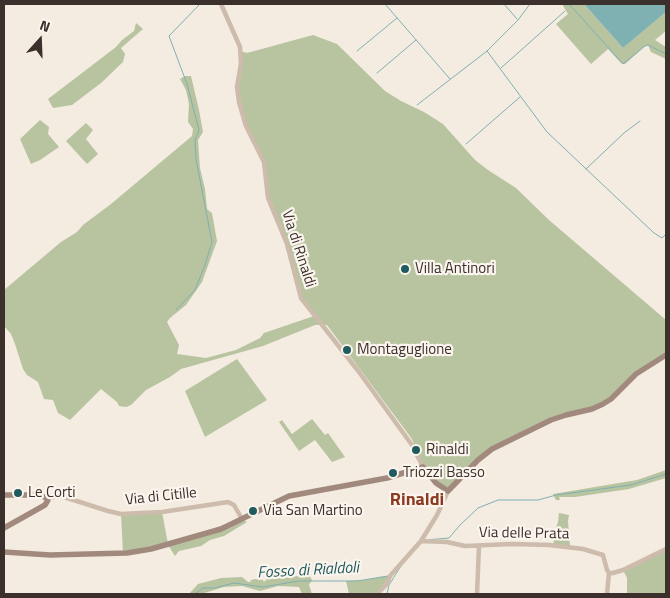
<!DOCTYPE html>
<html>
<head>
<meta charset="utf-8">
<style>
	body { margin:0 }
	#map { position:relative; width:670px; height:598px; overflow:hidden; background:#f4ebe1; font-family:"Titillium Web",sans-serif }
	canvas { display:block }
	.frame { position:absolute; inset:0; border:5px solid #3b302b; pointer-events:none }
	.north { position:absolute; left:15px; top:15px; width:50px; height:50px; -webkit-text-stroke:4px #fbf5ee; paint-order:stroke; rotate:20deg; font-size:14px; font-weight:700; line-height:20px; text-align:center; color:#3b302b }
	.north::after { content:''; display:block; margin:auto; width:18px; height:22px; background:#3b302b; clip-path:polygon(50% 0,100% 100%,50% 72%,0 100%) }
</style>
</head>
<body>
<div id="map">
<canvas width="670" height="598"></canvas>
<div class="frame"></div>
<div class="north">N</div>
</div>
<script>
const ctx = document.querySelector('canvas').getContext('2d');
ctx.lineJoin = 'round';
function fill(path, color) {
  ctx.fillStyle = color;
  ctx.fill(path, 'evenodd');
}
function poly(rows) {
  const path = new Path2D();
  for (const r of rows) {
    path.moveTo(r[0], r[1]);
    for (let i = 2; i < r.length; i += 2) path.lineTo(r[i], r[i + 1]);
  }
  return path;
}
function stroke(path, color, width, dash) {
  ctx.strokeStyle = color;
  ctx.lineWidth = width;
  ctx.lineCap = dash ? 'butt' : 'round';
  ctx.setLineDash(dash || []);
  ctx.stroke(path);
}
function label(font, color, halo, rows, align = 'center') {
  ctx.font = font + ' "Titillium Web",sans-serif';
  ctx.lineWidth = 4.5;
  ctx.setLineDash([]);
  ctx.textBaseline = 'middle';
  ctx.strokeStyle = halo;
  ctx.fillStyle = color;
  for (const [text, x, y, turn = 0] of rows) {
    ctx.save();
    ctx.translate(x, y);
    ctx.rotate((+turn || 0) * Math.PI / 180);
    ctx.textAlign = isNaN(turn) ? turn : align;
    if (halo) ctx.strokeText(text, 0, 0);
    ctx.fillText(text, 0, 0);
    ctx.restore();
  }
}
fill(poly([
	[562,4,584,4,623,48,666,12,666,31,655,40,666,47,666,59,651,52,648,45,645,46,625,64,621,63,608,49,591,64,556,24,568,14],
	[136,23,143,29,121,48,125,54,123,62,101,83,72,105,53,108,48,99,116,47,122,40,134,31],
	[313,35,337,44,385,91,401,101,424,112,443,124,475,160,488,170,516,188,549,220,666,320,666,355,643,368,603,404,566,415,492,449,448,491,423,467,412,439,327,325,315,325,263,346,181,369,170,377,146,390,131,405,126,407,119,406,117,402,101,389,70,420,58,413,53,400,44,399,38,382,27,375,23,369,15,344,11,334,4,326,4,290,61,242,77,232,83,225,111,204,192,136,193,129,188,122,189,104,186,90,180,79,185,76,191,76,199,110,203,132,198,140,200,168,205,189,207,209,212,213,217,241,202,282,186,305,170,318,167,322,179,345,177,354,206,358,236,350,260,338,264,333,314,316,301,298,287,244,268,198,264,162,246,126,237,87,240,51,247,53],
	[40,120,49,127,48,134,59,147,40,160,31,164,20,139],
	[86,123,93,130,86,139,98,154,87,164,66,141],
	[237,359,267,400,205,437,185,391],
	[312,419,325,435,328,433,345,457,332,462,315,440,299,451,279,422,282,420,292,434],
	[666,470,666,478,629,489,575,497,559,497,560,500,556,500,553,494,637,480],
	[162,512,168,544,242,519,247,522,224,536,210,540,201,546,179,551,175,556,168,545,123,553,121,514],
	[559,513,569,515,568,521,570,547,554,545,553,536,558,522],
	[666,549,666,594,627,594,627,578,623,570],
	[309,575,312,580,309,585,312,594,302,594,299,587,278,586,260,591,242,586,224,587,201,594,189,594,198,584,221,578,242,577,248,582,250,582,251,580,255,579,263,580,264,582,267,579],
	[387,576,390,576,377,594,349,594,346,581,363,580]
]), '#b8c4a0');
fill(poly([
	[584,4,666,4,666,12,623,48]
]), '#7fb0b2');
stroke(poly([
	[385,4,450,79],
	[504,4,517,19],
	[569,4,623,64,645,46,648,45,666,54],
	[357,51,397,18],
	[487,51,547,132,654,233,662,238,666,234],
	[501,68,565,11],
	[377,73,416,40],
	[417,105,487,51,518,20,530,4],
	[466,144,520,97],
	[586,169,624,133,640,121],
	[176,310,195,290,205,265,212,242,196,159,195,140,199,130,187,84,169,36,200,4],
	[426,540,449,538,460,525,478,508,498,500,538,500,556,495,631,485,666,474],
	[195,594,203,588,214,588,234,583,263,587,299,581,357,581,388,576],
	[387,594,389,585,401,566]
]), '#7fb0b2', 1);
stroke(poly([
	[221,4,240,47,241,64,237,87,239,102,246,126,264,162,268,198,287,244,301,298,359,372,412,445,423,467],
	[46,498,61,496,108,511,121,514,162,512,228,502,234,505,242,519],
	[421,541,447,542,465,546,512,544,549,545,583,549,603,555,607,570,609,573,613,573,623,570,666,549],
	[377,594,387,584,390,576,421,541,437,515,448,491],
	[477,594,479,546],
	[607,594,609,573]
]), '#cdbbac', 4.5);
stroke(poly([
	[4,495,40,495,46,498,48,500,45,505,4,528],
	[4,552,50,555,127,553,151,549,221,529,289,496,387,478,423,467,436,483,448,491,478,460,492,449,551,420,566,415,592,409,603,404,611,399,636,374,666,355]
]), '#a18a7d', 5.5);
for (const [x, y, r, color] of [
	[405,269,5,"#1f5a5e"],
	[347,350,5,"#1f5a5e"],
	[416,450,5,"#1f5a5e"],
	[393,473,5,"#1f5a5e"],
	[18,493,5,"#1f5a5e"],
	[253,511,5,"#1f5a5e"]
]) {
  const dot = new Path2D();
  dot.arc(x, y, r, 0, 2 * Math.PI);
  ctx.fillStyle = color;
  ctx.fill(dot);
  stroke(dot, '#fbf5ee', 2);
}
label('15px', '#3b302b', '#fbf5ee', [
	["Via di Rinaldi",298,249,72],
	["Via di Citille",161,497,-6],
	["Via delle Prata",524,534,1]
]);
label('15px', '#3b302b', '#fbf5ee', [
	["Villa Antinori",415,269],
	["Montaguglione",357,350],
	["Rinaldi",426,450],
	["Triozzi Basso",403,473],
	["Le Corti",28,493],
	["Via San Martino",263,511]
], 'left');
label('italic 16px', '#1f5a5e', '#fbf5ee', [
	["Fosso di Rialdoli",308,571,-3]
]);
label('bold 18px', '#8c3b22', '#fbf5ee', [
	["Rinaldi",417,501]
]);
</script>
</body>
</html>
